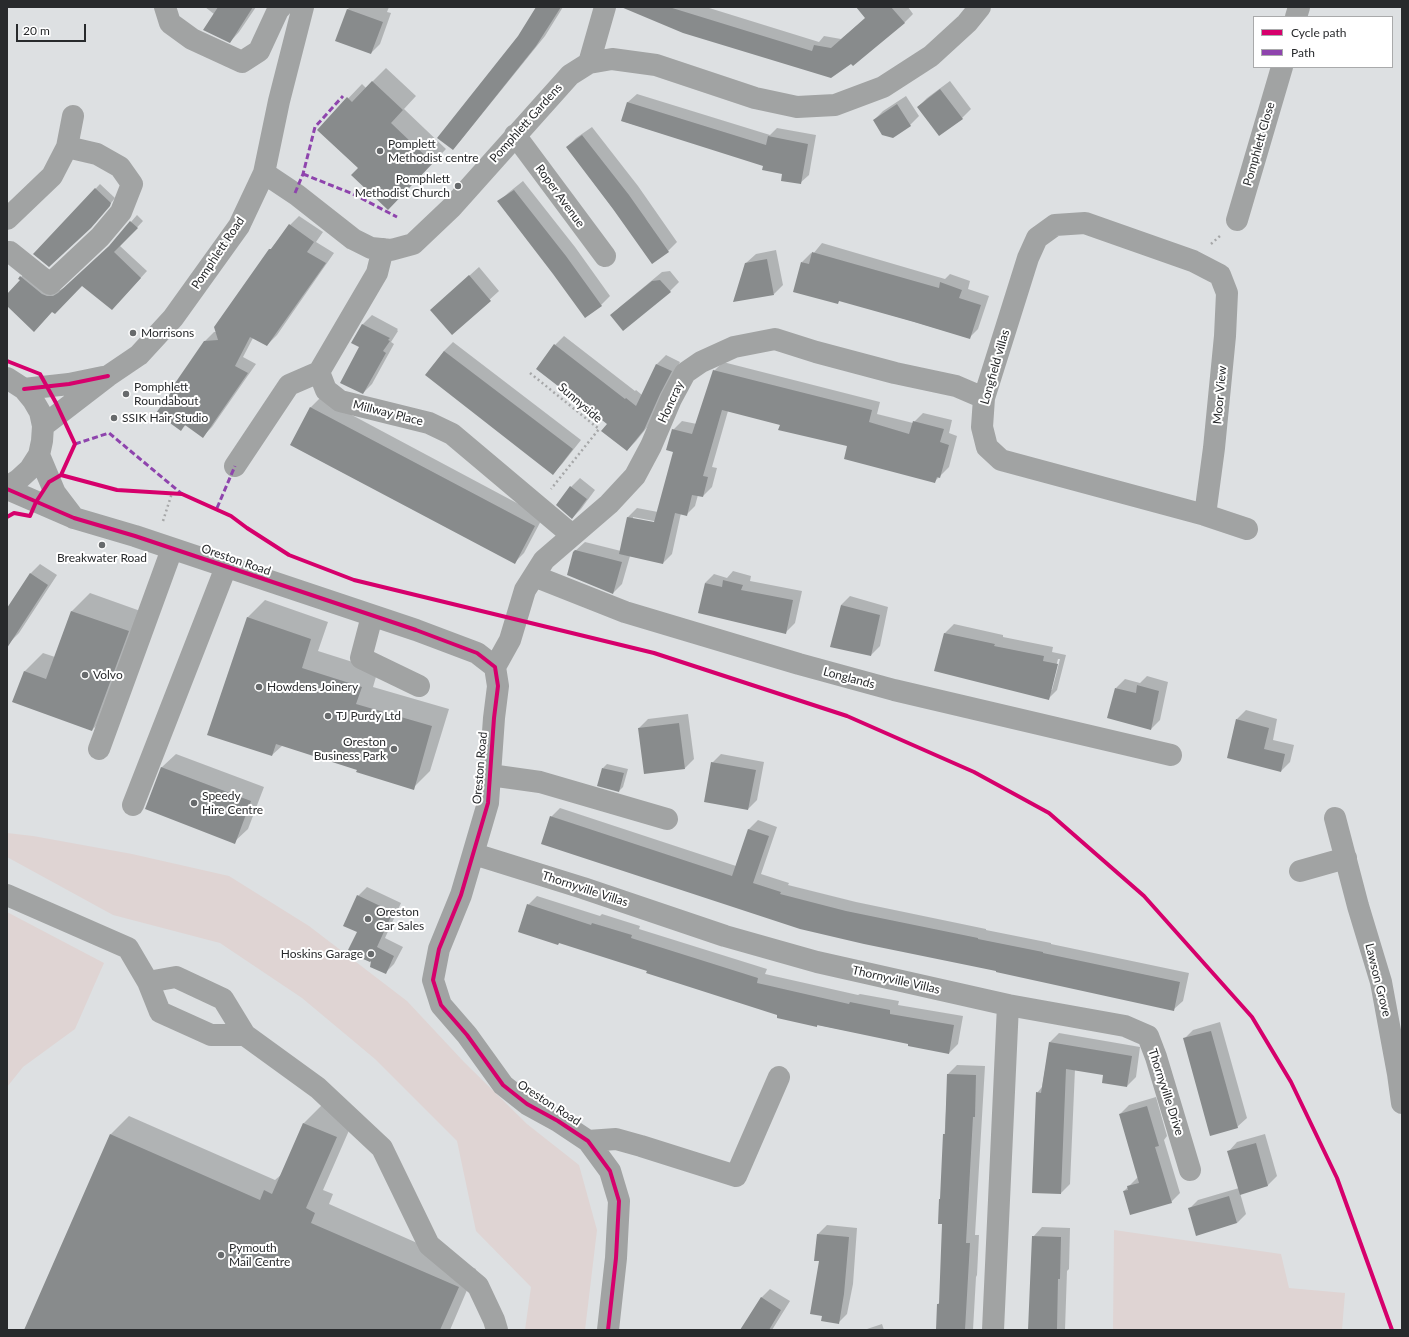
<!DOCTYPE html>
<html>
<head>
<meta charset="utf-8">
<style>
	body { margin:0 }
	#map { position:relative; width:1409px; height:1337px; overflow:hidden; background:#dde0e2; font-family:Lato,sans-serif }
	canvas { display:block }
	.frame { position:absolute; inset:0; border:8px solid #282a2c; pointer-events:none }
	.legend { position:absolute; left:1253px; top:16px; width:140px; height:52px; box-sizing:border-box; background:#fff; border:1px solid #a9aaab; margin:0; padding:5px 7px; list-style:none; font-size:12px; color:#282a2c }
	.legend li { display:flex; align-items:center; gap:8px; height:20px }
	.legend b { width:20px; border:1px solid #a9aaab }
	.scale { position:absolute; left:16px; top:24px; width:70px; height:18px; box-sizing:border-box; border:2px solid #282a2c; border-top:0; padding-left:5px; font-size:12px; line-height:14px; white-space:nowrap; color:#282a2c; -webkit-text-stroke:3px #fff; paint-order:stroke }
</style>
</head>
<body>
<div id="map">
<canvas width="1409" height="1337"></canvas>
<div class="frame"></div>
<ul class="legend">
<li><b style="height:5px;background:#d6006c"></b>Cycle path</li>
<li><b style="height:5px;background:#8e44ad"></b>Path</li>
</ul>
<div class="scale">20 m</div>
</div>
<script>
const ctx = document.querySelector('canvas').getContext('2d');
ctx.lineJoin = 'round';
function fill(path, color) {
  ctx.fillStyle = color;
  ctx.fill(path, 'evenodd');
}
function poly(rows) {
  const path = new Path2D();
  for (const r of rows) {
    path.moveTo(r[0], r[1]);
    for (let i = 2; i < r.length; i += 2) path.lineTo(r[i], r[i + 1]);
  }
  return path;
}
function stroke(path, color, width, dash) {
  ctx.strokeStyle = color;
  ctx.lineWidth = width;
  ctx.lineCap = dash ? 'butt' : 'round';
  ctx.setLineDash(dash || []);
  ctx.stroke(path);
}
function label(font, color, halo, rows, align = 'center') {
  ctx.font = font + ' Lato,sans-serif';
  ctx.lineWidth = 4;
  ctx.setLineDash([]);
  ctx.textBaseline = 'middle';
  ctx.strokeStyle = halo;
  ctx.fillStyle = color;
  for (const [text, x, y, turn = 0] of rows) {
    ctx.save();
    ctx.translate(x, y);
    ctx.rotate((+turn || 0) * Math.PI / 180);
    ctx.textAlign = isNaN(turn) ? turn : align;
    if (halo) ctx.strokeText(text, 0, 0);
    ctx.fillText(text, 0, 0);
    ctx.restore();
  }
}
fill(poly([
	[7,833,33,836,132,854,229,876,309,926,407,1001,464,1062,527,1124,579,1165,597,1230,585,1330,525,1330,531,1287,476,1231,457,1141,375,1059,302,998,220,943,113,915,7,857],
	[7,912,104,963,75,1029,23,1067,7,1087],
	[1114,1230,1281,1254,1289,1288,1345,1293,1342,1330,1113,1330]
]), '#dfd4d3');
fill(poly([
	[205,7,256,7,239,32,230,42,214,14],
	[349,7,389,7,387,12,391,13,380,44,371,53,337,40],
	[538,7,563,7,545,36,461,140,453,149],
	[622,7,706,7,819,42,824,36,841,39,866,18,867,7,908,7,913,14,904,23,853,64],
	[386,68,416,96,404,109,446,149,402,195,359,168,318,130,362,84,366,88],
	[950,81,971,109,962,118,918,107,927,98],
	[637,94,770,135,777,128,816,135,809,175,800,183,784,173,764,165,622,121,628,102],
	[906,96,919,116,910,125,874,120,883,111],
	[592,127,638,186,677,242,668,251,653,262,567,147,576,138],
	[523,181,575,247,610,296,601,305,499,202,508,193],
	[100,184,115,198,95,223,34,254],
	[137,215,143,221,120,246,147,271,118,303,82,284,53,311,7,305,7,296,22,280,21,277,27,271,54,290,60,290,66,287,111,245],
	[299,216,323,232,316,242,334,253,277,335,267,345,253,338,243,357,256,364,212,427,203,436,186,425,181,429,173,391,204,342,214,332,216,332,270,250,290,225],
	[822,243,945,279,950,274,970,281,968,289,989,296,978,329,969,338,840,300,838,302,802,262,811,253,813,254],
	[776,250,783,285,774,294,746,263,756,254],
	[479,267,499,291,452,334,431,310],
	[670,271,679,282,670,291,612,315,621,306,662,272],
	[372,315,398,329,397,330,398,331,391,342,394,344,372,384,363,393,361,347,352,342,363,324],
	[564,336,635,391,636,390,642,395,657,364,666,355,680,362,668,384,653,420,636,441,627,450,608,424,555,345],
	[453,342,581,440,562,464,553,473,427,375,444,351],
	[723,362,880,402,877,414,913,423,923,413,952,420,949,433,957,436,949,467,935,481,848,446,781,424,728,411,712,467,717,468,712,487,703,496,698,495,695,506,686,515,681,513,672,554,663,563,630,556,622,584,613,593,574,552,585,542,621,551,628,517,637,508,658,512,674,451,673,430,682,421,697,424,714,371],
	[633,517,659,522,659,524,633,519],
	[320,398,543,517,524,553,515,562,292,444,311,407],
	[580,478,595,490,581,509,572,518,571,487],
	[40,564,57,575,19,633,10,642,7,640,7,610,31,573],
	[733,571,751,576,750,581,802,591,795,623,786,632,705,583,714,574,727,578],
	[90,593,146,613,110,712,92,730,13,701,25,671,43,653,55,657,72,611],
	[850,596,888,607,880,646,871,655,841,605],
	[265,600,328,622,318,651,378,670,373,687,449,709,430,771,413,788,283,745,272,755,247,618],
	[954,624,1003,635,1003,637,1053,647,1052,652,1066,655,1057,690,1048,699,935,670,945,633],
	[1058,659,1060,659,1052,690,1050,690],
	[1147,676,1168,682,1160,720,1151,729,1116,688,1125,679,1140,683],
	[1246,710,1277,719,1273,740,1294,745,1290,762,1281,771,1237,719],
	[688,714,694,759,685,768,639,728,648,719],
	[176,754,264,787,248,829,234,842,146,808,162,767],
	[721,754,764,762,757,800,748,809,712,763],
	[607,764,628,769,623,787,619,791,603,768],
	[560,808,736,866,749,829,758,820,777,827,761,874,789,883,788,885,856,902,986,929,986,930,1051,943,1051,944,1189,973,1183,1001,1174,1009,997,970,551,817],
	[367,887,401,903,385,938,403,947,394,964,385,973,358,932,358,896],
	[537,896,600,916,602,914,640,926,639,929,767,969,765,974,858,995,860,994,899,1001,898,1005,963,1016,958,1044,949,1053,910,1043,818,1025,817,1026,560,942,558,944,528,905],
	[1220,1022,1247,1118,1237,1127,1184,1039,1193,1030],
	[1059,1033,1140,1047,1136,1077,1127,1086,1104,1074,1075,1069,1070,1184,1061,1193,1037,1093,1042,1087,1050,1042],
	[957,1065,985,1066,975,1235,979,1235,977,1275,976,1277,973,1330,937,1330,938,1304,940,1302,943,1223,941,1198,948,1074],
	[1156,1097,1167,1136,1164,1140,1180,1193,1171,1202,1124,1191,1138,1177,1120,1114,1129,1105],
	[322,1105,354,1119,323,1190,333,1194,329,1204,476,1269,450,1330,25,1330,111,1134,129,1116,275,1180,282,1174,304,1123],
	[1265,1134,1277,1176,1268,1185,1240,1193,1246,1214,1237,1223,1189,1209,1198,1200,1239,1188,1228,1152,1237,1142],
	[827,1225,857,1228,853,1284,847,1314,838,1323,821,1261,818,1234],
	[1042,1227,1070,1228,1069,1269,1067,1271,1065,1330,1029,1330,1033,1237],
	[770,1289,790,1301,772,1330,742,1330,761,1298],
	[882,1324,884,1330,864,1330]
]), '#0003');
fill(poly([
	[218,7,253,7,230,43,203,30],
	[536,7,561,7,536,46,453,150,437,138,518,36],
	[621,7,669,7,812,51,814,45,831,48,865,18,856,7,891,7,905,23,853,66,851,64,831,78,683,33],
	[347,9,383,22,371,54,335,41],
	[372,81,403,110,391,123,433,163,388,210,351,175,358,168,317,130,347,97,352,102],
	[940,89,963,119,939,136,917,107],
	[627,102,766,145,768,136,808,144,801,184,781,181,782,174,762,170,763,166,621,121],
	[897,104,911,126,893,138,882,135,873,120],
	[582,135,629,195,669,252,652,264,613,209,566,147],
	[95,188,111,203,110,206,91,228,49,267,33,254],
	[514,190,566,256,602,306,585,318,553,274,497,201],
	[130,221,138,228,114,252,141,278,112,310,82,286,55,314,52,312,34,332,7,306,7,294,20,280,18,279,20,276,42,294,47,296,53,296,58,293,109,246],
	[289,224,314,242,307,252,326,263,267,346,250,337,235,366,248,373,203,438,185,425,181,431,156,413,172,391,171,389,204,341,218,340,214,327,269,249,271,249],
	[812,252,939,288,940,282,962,290,959,298,981,305,970,339,914,322,839,301,838,304,793,292,801,262,809,264],
	[767,259,774,295,733,302,745,263],
	[469,275,491,301,452,335,430,310],
	[660,280,671,292,623,331,610,315,652,281],
	[362,324,390,338,388,340,390,341,383,351,386,353,363,394,340,383,359,347,351,343],
	[554,344,625,399,626,398,636,406,656,364,672,371,660,394,644,430,627,451,601,431,607,424,536,369],
	[444,351,573,449,553,475,425,375],
	[713,370,872,410,869,422,909,434,913,421,944,429,940,442,949,445,940,478,937,477,935,483,844,459,847,446,778,430,780,425,722,410,703,476,708,477,703,497,692,495,687,516,675,513,663,564,619,554,627,517,654,522,673,452,666,450,672,429,692,434],
	[310,407,535,526,515,564,290,445],
	[570,486,587,499,572,519,556,505],
	[575,550,622,562,613,594,567,575,573,552],
	[30,573,48,585,7,648,7,608],
	[723,580,743,585,741,590,793,600,786,634,698,613,705,583,722,587],
	[841,605,880,615,871,656,830,647],
	[71,611,129,631,92,731,12,702,24,671,46,679],
	[247,617,311,639,302,668,362,687,356,704,432,726,414,790,356,772,357,770,276,744,272,756,207,735],
	[944,633,995,644,994,646,1044,656,1043,661,1058,664,1049,700,934,671],
	[1137,685,1159,691,1151,730,1107,718,1115,688,1136,693],
	[1236,719,1269,728,1264,749,1285,754,1281,772,1227,758],
	[679,723,685,769,644,774,638,728],
	[711,762,756,770,748,810,704,802],
	[161,767,251,801,235,844,145,809],
	[602,768,624,773,619,792,597,786],
	[550,816,732,876,748,829,769,836,753,883,781,892,780,894,846,911,978,938,978,939,1043,952,1043,953,1180,982,1174,1011,996,972,996,971,864,944,800,929,541,844],
	[357,895,393,912,377,947,394,956,386,974,370,967,371,961,370,962,347,952,357,932,343,926],
	[527,904,591,925,592,923,632,935,631,938,758,978,757,983,849,1004,850,1002,890,1010,890,1014,954,1025,949,1054,908,1046,908,1044,817,1025,817,1027,777,1018,777,1015,646,973,647,971,559,943,558,945,518,932],
	[1211,1031,1238,1128,1210,1136,1183,1038],
	[1049,1042,1132,1056,1127,1087,1102,1083,1103,1075,1066,1069,1061,1194,1032,1193,1036,1092,1041,1093],
	[947,1074,976,1075,975,1117,973,1117,966,1243,970,1243,965,1330,936,1330,937,1304,939,1304,942,1224,938,1224,939,1199,940,1199,943,1134,945,1134],
	[1147,1106,1159,1146,1155,1147,1172,1203,1130,1215,1123,1191,1128,1190,1127,1186,1139,1183,1119,1114],
	[303,1123,337,1137,306,1208,315,1213,311,1223,459,1287,440,1330,24,1330,110,1134,260,1200,264,1190,272,1194],
	[1256,1143,1268,1186,1240,1195,1227,1151],
	[1229,1196,1237,1223,1196,1236,1188,1208],
	[817,1234,849,1237,844,1294,839,1324,821,1321,822,1316,810,1314,819,1261,814,1261],
	[1032,1236,1061,1237,1060,1279,1058,1279,1057,1330,1028,1330],
	[761,1297,781,1310,769,1330,740,1330]
]), '#888b8c');
stroke(poly([
	[1211,244,1221,235],
	[530,373,599,429,551,489],
	[163,521,172,493]
]), '#a6a7a8', 2.5, [2, 3]);
stroke(poly([
	[165,7,170,23,192,39,242,62,259,51,278,10,281,7],
	[1296,17,1299,7],
	[589,63,605,7],
	[515,135,605,256],
	[264,173,297,195,353,239,371,248,391,250,413,244,452,207,570,75,589,63,612,59,656,65,755,98,797,107,835,105,883,87,931,56,967,23,980,7],
	[7,219,52,176,67,147,73,116],
	[1237,220,1282,67],
	[383,249,377,273,319,372,326,390,340,401,429,423,452,434,572,535],
	[7,252,10,252,50,284,100,237,121,212,132,184,120,167,97,154,67,147],
	[7,378,24,389,33,400,40,412,43,426,42,441,39,455,30,469,18,480,7,487],
	[24,389,69,384,103,377],
	[43,426,108,376,139,355,173,318,239,226,264,173,279,101,303,7],
	[39,455,55,493,74,518],
	[235,466,289,385,319,372],
	[7,489,74,518,135,536,416,630,477,653,495,667,498,686,494,718,488,803,461,895,439,949,433,980,441,1005,467,1035,503,1085,527,1104,558,1121,588,1141,610,1171,619,1201,616,1258,608,1330],
	[1205,515,1214,448,1225,336,1227,293,1220,275,1193,261,1085,223,1055,225,1037,238,1028,258,984,398,982,427,987,447,1001,460,1205,515,1247,529],
	[534,576,625,612,799,664,894,690,1171,755],
	[372,616,361,658,419,686],
	[495,667,510,640,525,590,544,560,609,504,635,476,651,446,671,399,685,373,701,362,734,347,775,339,816,352,895,373,956,386,984,398],
	[99,749,172,549],
	[490,775,540,782,667,819],
	[133,805,226,567],
	[1335,818,1358,906,1381,982,1398,1074,1402,1103],
	[474,854,583,888,725,936,817,962,1008,1005,1125,1026,1148,1036,1156,1057,1190,1170],
	[1300,871,1346,858],
	[7,895,128,948,148,982,160,1012,211,1035,245,1035],
	[148,982,176,977,223,999,245,1035,318,1088,382,1148,429,1245,478,1286,494,1320,497,1330],
	[588,1141,616,1139,641,1146,736,1176,779,1077],
	[993,1330,1008,1005]
]), '#a1a3a3', 22);
stroke(poly([
	[303,174,353,194,397,217],
	[295,193,303,174,315,127,343,96],
	[75,444,109,433,182,494],
	[217,508,235,466]
]), '#8e44ad', 3, [6, 3]);
stroke(poly([
	[7,361,40,374,56,403,75,444,61,475],
	[24,389,69,384,108,376],
	[7,489,74,518,135,536,416,630,477,653,495,667,498,686,494,718,488,803,461,895,439,949,433,980,441,1005,467,1035,503,1085,527,1104,558,1121,588,1141,610,1171,619,1201,616,1258,608,1330],
	[7,517,14,513,30,516,36,502,49,482,61,475,117,490,182,494,231,516,247,528,289,555,354,580,654,653,847,716,974,772,1049,813,1144,896,1252,1017,1291,1082,1337,1178,1392,1330]
]), '#d6006c', 4);
for (const [x, y, r, color] of [
	[380,151,4,"#676a6c"],
	[458,186,4,"#676a6c"],
	[133,333,4,"#676a6c"],
	[126,394,4,"#676a6c"],
	[114,418,4,"#676a6c"],
	[102,545,4,"#676a6c"],
	[85,675,4,"#676a6c"],
	[259,687,4,"#676a6c"],
	[328,716,4,"#676a6c"],
	[394,749,4,"#676a6c"],
	[194,803,4,"#676a6c"],
	[368,919,4,"#676a6c"],
	[371,954,4,"#676a6c"],
	[221,1255,4,"#676a6c"]
]) {
  const dot = new Path2D();
  dot.arc(x, y, r, 0, 2 * Math.PI);
  ctx.fillStyle = color;
  ctx.fill(dot);
  stroke(dot, '#fff', 1.5);
}
label('12px', '#282a2c', '#fff', [
	["Pomphlett Gardens",526,123,-48],
	["Pomphlett Close",1259,144,-74],
	["Roper Avenue",560,196,54],
	["Pomphlett Road",218,253,-56],
	["Longfield villas",995,367,-74],
	["Moor View",1220,395,-85],
	["Honcray",671,402,-65],
	["Sunnyside",580,403,41],
	["Millway Place",388,413,14],
	["Oreston Road",236,560,19],
	["Longlands",849,678,15],
	["Oreston Road",480,768,-85],
	["Thornyville Villas",585,889,18],
	["Thornyville Villas",896,980,13],
	["Lawson Grove",1378,980,76],
	["Thornyville Drive",1166,1092,72],
	["Oreston Road",549,1103,33]
]);
label('12px', '#282a2c', '#fff', [
	["Pomplett",388,144],
	["Methodist centre",388,158],
	["Pomphlett",450,179,"right"],
	["Methodist Church",450,193,"right"],
	["Morrisons",141,333],
	["Pomphlett",134,387],
	["Roundabout",134,401],
	["SSIK Hair Studio",122,418],
	["Breakwater Road",102,558,"center"],
	["Volvo",93,675],
	["Howdens Joinery",267,687],
	["TJ Purdy Ltd",336,716],
	["Oreston",386,742,"right"],
	["Business Park",386,756,"right"],
	["Speedy",202,796],
	["Hire Centre",202,810],
	["Oreston",376,912],
	["Car Sales",376,926],
	["Hoskins Garage",363,954,"right"],
	["Pymouth",229,1248],
	["Mail Centre",229,1262]
], 'left');
</script>
</body>
</html>
